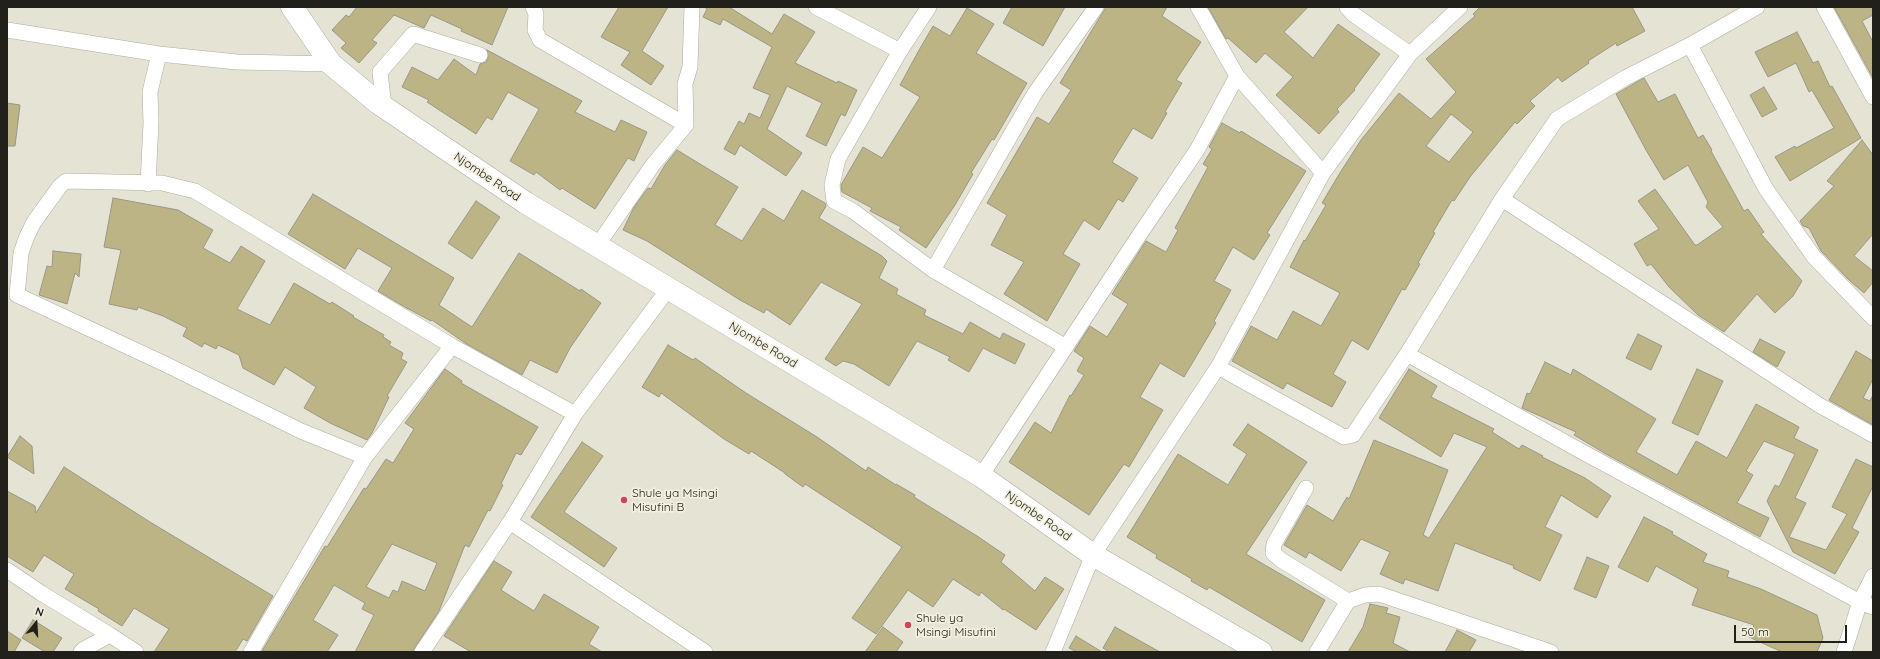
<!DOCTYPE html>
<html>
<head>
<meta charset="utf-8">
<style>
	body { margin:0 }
	#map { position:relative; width:1880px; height:659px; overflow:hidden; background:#e5e3d3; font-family:Quicksand,sans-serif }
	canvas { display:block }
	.frame { position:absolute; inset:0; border:8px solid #21201a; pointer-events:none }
	.north { position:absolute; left:16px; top:603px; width:40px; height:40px; -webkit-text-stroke:3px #f3f0e0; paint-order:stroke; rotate:18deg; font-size:11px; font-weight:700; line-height:16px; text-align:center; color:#21201a }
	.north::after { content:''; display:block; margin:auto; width:14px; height:18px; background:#21201a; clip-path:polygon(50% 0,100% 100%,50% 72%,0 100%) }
	.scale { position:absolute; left:1734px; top:625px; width:113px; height:18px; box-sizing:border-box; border:2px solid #21201a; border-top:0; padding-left:5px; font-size:12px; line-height:14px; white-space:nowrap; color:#21201a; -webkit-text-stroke:3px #f3f0e0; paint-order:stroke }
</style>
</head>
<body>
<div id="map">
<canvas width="1880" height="659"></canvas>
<div class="frame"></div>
<div class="north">N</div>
<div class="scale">50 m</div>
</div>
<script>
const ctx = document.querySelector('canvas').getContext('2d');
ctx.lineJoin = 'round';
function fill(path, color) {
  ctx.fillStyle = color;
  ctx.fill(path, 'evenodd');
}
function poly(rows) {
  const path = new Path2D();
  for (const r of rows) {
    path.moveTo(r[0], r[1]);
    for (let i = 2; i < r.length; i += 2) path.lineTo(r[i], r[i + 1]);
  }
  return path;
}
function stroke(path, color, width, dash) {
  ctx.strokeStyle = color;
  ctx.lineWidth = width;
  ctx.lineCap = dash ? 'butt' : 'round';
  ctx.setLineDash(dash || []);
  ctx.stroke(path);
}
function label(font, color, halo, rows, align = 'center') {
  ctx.font = font + ' Quicksand,sans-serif';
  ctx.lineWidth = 3.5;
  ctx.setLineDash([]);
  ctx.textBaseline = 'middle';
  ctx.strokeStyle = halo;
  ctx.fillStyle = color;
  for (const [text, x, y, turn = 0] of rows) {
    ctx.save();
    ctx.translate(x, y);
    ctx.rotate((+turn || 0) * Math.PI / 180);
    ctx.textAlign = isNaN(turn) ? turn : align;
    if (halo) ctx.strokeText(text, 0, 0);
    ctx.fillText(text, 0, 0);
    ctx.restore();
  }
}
const building = poly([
	[357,7,508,7,492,45,461,31,462,29,431,15,424,28,394,15,372,40,377,43,359,63,341,48,346,43,332,30,346,15,349,17,357,7],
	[619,7,668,7,642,51,664,66,651,85,621,65,630,52,601,37,619,7],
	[704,7,729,7,772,34,784,14,815,32,795,63,837,83,838,81,857,90,845,116,841,114,826,146,806,136,822,103,787,86,767,129,802,153,786,176,740,145,735,155,724,149,739,121,744,124,749,113,760,118,770,95,753,88,772,47,723,19,720,25,703,17,707,9,704,7],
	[1012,7,1065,7,1043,46,1003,23,1012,7],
	[1106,7,1167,7,1162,16,1201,42,1176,80,1182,83,1165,112,1167,113,1152,139,1133,128,1112,162,1138,178,1123,202,1118,199,1099,230,1084,220,1063,254,1080,264,1047,321,1004,294,1024,262,991,245,1007,215,987,203,1037,117,1049,124,1071,90,1060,83,1106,7],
	[1208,7,1308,7,1284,32,1313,58,1338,24,1380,54,1354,89,1355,90,1337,109,1339,112,1319,134,1276,95,1293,77,1265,53,1256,63,1228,38,1226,39,1208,7],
	[1480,7,1632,7,1645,31,1617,46,1616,43,1588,61,1589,63,1562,82,1558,77,1530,101,1535,106,1517,124,1515,122,1470,177,1454,201,1452,200,1433,232,1435,233,1418,263,1420,264,1405,290,1402,289,1368,350,1352,340,1333,374,1346,382,1332,407,1287,383,1283,389,1232,361,1251,326,1277,340,1293,311,1321,326,1340,293,1290,267,1304,240,1305,241,1326,205,1322,203,1338,176,1361,140,1399,93,1431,119,1456,92,1426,59,1475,16,1473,14,1480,7],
	[1451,114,1473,132,1449,162,1426,146,1451,114],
	[1834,7,1873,7,1873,15,1862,21,1873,42,1873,78,1834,7],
	[967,8,994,24,976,53,1027,83,994,140,992,139,971,173,973,174,955,205,926,248,899,230,901,227,870,211,872,208,842,192,841,185,863,147,882,158,920,97,900,85,918,52,933,26,950,36,967,8],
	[1797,32,1813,63,1818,61,1830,87,1832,86,1861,138,1790,181,1775,157,1795,146,1796,148,1834,128,1812,90,1809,92,1796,63,1768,77,1755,52,1797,32],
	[487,50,582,101,575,112,615,132,621,120,647,132,634,161,628,158,595,209,562,188,560,190,536,172,534,175,510,161,539,109,508,92,492,120,487,117,476,134,427,102,429,100,402,87,412,67,438,80,454,59,476,75,480,64,486,62,488,58,487,50],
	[1644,78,1658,102,1675,94,1698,138,1703,135,1712,150,1711,151,1744,211,1748,209,1764,232,1761,234,1802,281,1793,296,1775,313,1757,294,1724,332,1698,315,1669,287,1651,264,1647,266,1634,244,1659,229,1638,201,1655,189,1695,245,1697,245,1723,227,1706,207,1708,202,1688,165,1664,180,1646,150,1616,94,1644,78],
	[1764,87,1777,109,1762,117,1750,95,1764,87],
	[7,103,20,105,15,146,7,146,7,103],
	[1222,123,1240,133,1241,131,1306,171,1267,233,1270,235,1254,260,1233,247,1214,281,1231,290,1214,321,1216,323,1184,377,1160,363,1140,397,1163,410,1129,467,1124,464,1089,515,1009,462,1035,422,1051,433,1070,395,1071,396,1084,375,1077,371,1084,358,1074,351,1090,326,1107,337,1128,304,1112,294,1146,241,1166,252,1178,230,1175,228,1208,167,1203,164,1212,149,1209,147,1222,123],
	[1862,140,1873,155,1873,234,1854,256,1873,271,1873,282,1864,293,1850,281,1821,251,1809,228,1803,226,1800,221,1834,186,1827,181,1862,140],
	[677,150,738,187,715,225,742,241,763,208,784,221,802,190,825,203,826,206,819,218,882,256,887,261,879,278,898,289,896,294,926,310,924,315,963,334,970,322,1000,339,1003,333,1025,344,1015,364,983,348,969,372,948,360,950,357,917,341,889,386,854,364,843,361,836,366,825,359,862,304,821,282,790,325,766,309,764,313,740,300,647,241,623,230,634,207,648,188,651,189,665,165,677,150],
	[313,194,454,278,439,305,472,327,519,253,580,291,581,289,601,303,570,348,557,373,530,360,522,375,465,343,432,320,431,321,403,306,378,291,392,268,358,248,345,269,288,234,313,194],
	[113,198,178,210,213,230,203,248,230,263,241,246,265,261,237,309,270,325,294,283,330,304,332,302,354,316,353,317,384,335,383,337,391,342,389,345,403,353,401,359,407,362,387,396,389,397,372,433,367,440,330,423,304,408,316,387,285,367,274,385,243,368,239,355,218,345,216,349,204,343,202,347,183,336,187,328,163,316,138,307,137,310,109,304,121,250,104,247,113,198],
	[476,201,500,217,472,259,448,243,476,201],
	[53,251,81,254,79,277,75,273,67,304,39,295,47,266,52,267,53,251],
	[1638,334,1662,346,1651,370,1626,358,1638,334],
	[1760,339,1785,352,1777,367,1753,352,1760,339],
	[668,345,693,360,695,358,746,393,817,437,866,471,868,467,896,485,896,484,915,495,914,497,977,536,1005,555,1001,562,1035,591,1045,577,1064,589,1036,630,1004,609,1003,610,981,592,979,596,953,579,933,607,908,590,876,634,852,618,902,547,805,484,803,487,785,474,785,473,751,451,749,454,724,439,661,393,659,397,642,387,668,345],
	[1856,351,1873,361,1873,379,1863,398,1870,401,1873,395,1873,425,1829,400,1856,351],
	[1545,362,1571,375,1573,369,1656,419,1636,452,1677,475,1696,441,1727,458,1756,404,1799,427,1794,438,1818,450,1795,498,1806,503,1789,537,1826,550,1847,514,1832,507,1856,459,1873,467,1873,486,1852,528,1859,532,1835,574,1793,552,1767,501,1775,485,1779,487,1795,454,1764,441,1746,471,1753,475,1737,503,1769,518,1760,537,1606,454,1574,435,1576,432,1522,408,1527,393,1530,394,1545,362],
	[445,369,462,381,461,383,538,427,521,455,516,453,501,484,503,485,490,511,488,510,469,547,465,545,439,611,412,652,355,652,374,615,362,609,365,603,334,585,313,620,338,635,327,652,262,651,325,546,327,547,364,488,366,489,386,459,393,463,414,429,405,423,445,369],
	[392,544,437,563,425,591,402,581,398,592,393,590,389,598,366,587,392,544],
	[1409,369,1437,386,1431,397,1494,429,1492,432,1519,449,1522,445,1543,456,1542,457,1585,478,1611,496,1597,518,1561,495,1545,527,1562,535,1540,581,1513,568,1514,566,1455,543,1438,591,1405,579,1403,584,1380,574,1390,552,1361,539,1341,571,1309,552,1306,558,1284,545,1307,505,1333,521,1347,497,1349,499,1374,440,1448,470,1423,535,1429,538,1487,447,1454,433,1441,457,1379,418,1409,369],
	[1697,369,1723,381,1698,435,1672,423,1697,369],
	[1248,424,1307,462,1246,554,1325,600,1302,642,1209,587,1207,590,1191,581,1192,579,1156,558,1157,555,1127,537,1178,454,1228,485,1247,454,1233,445,1248,424],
	[20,436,32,446,34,474,7,457,20,436],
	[582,442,603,456,564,512,617,548,604,567,531,517,582,442],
	[64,467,150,522,273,596,247,641,243,639,235,652,154,652,169,629,134,608,122,626,98,611,99,609,65,589,74,574,44,555,33,572,7,556,7,491,35,506,36,513,64,467],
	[1644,517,1673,532,1672,534,1707,554,1703,562,1729,571,1727,577,1761,589,1817,615,1823,638,1817,652,1782,652,1749,637,1754,625,1692,605,1698,589,1656,566,1648,582,1618,567,1644,517],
	[1587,557,1609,566,1596,598,1574,589,1587,557],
	[494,561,512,572,501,590,534,611,544,594,599,627,589,644,602,652,471,652,444,636,494,561],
	[1370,604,1388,608,1386,613,1400,617,1393,643,1410,652,1348,652,1363,627,1370,604],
	[33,620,62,638,53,652,45,652,22,638,33,620],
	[883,627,903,642,896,652,865,652,883,627],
	[1115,627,1160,652,1109,652,1103,648,1115,627],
	[1457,630,1476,640,1469,652,1445,652,1457,630],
	[7,631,21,640,14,652,7,652,7,631],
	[1076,636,1102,652,1077,652,1069,648,1076,636]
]);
fill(building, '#bcb484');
stroke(building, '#999788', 1);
const minor = poly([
	[533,7,536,14,535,30,540,40,686,125],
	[816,7,900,51],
	[929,7,900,51,838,159,832,185,834,201,853,211,933,270,1066,347],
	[1198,7,1237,76,1323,173],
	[1347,7,1353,14,1410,54],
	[1824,7,1873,97],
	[7,30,159,54,237,62,331,64],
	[1690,45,1766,189,1814,257,1873,318],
	[384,107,380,72,413,34,480,55],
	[148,184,151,123,150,92,159,54],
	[1502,199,1819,405,1873,435],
	[597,246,652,166,686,125,685,84,690,67,692,7],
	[933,270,1035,93,1096,7],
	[1407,354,1579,450,1860,602,1873,607],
	[1218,367,1344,437,1353,435,1407,354,1502,199,1557,119,1625,78,1690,45,1757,7],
	[365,457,301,431,165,364,17,295,21,253,27,236,34,222,60,186,66,181,162,183,195,191,452,346,575,414],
	[981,476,1138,237,1197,150,1237,76],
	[1306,488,1274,544,1273,553,1281,560,1348,601],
	[510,522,705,652],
	[7,570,41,593,110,635],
	[81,652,84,649,110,635,136,652],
	[251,652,365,457,452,346],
	[422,652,510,522,575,414,669,288],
	[1053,652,1093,555,1218,367,1323,173,1410,54,1460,7],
	[1317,652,1348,601,1365,595,1379,594,1551,652],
	[1844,652,1860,602,1873,576]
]);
const trunk = poly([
	[292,7,331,64,378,103,526,203,981,476,1093,555,1261,652]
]);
stroke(minor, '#afac9d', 16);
stroke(trunk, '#afac9d', 23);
stroke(minor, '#fff', 15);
stroke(trunk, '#fff', 22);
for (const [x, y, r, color] of [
	[624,500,4,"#d44357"],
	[908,625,4,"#d44357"]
]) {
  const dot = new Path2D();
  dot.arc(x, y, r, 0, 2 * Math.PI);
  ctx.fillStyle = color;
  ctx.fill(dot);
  stroke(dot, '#f3f0e0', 1.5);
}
label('12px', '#21201a', '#f3f0e0', [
	["Njombe Road",487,177,34],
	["Njombe Road",763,345,31],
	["Njombe Road",1038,516,35]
]);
label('12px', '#21201a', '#f3f0e0', [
	["Shule ya Msingi",632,493],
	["Misufini B",632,507],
	["Shule ya",916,618],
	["Msingi Misufini",916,632]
], 'left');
</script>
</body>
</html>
